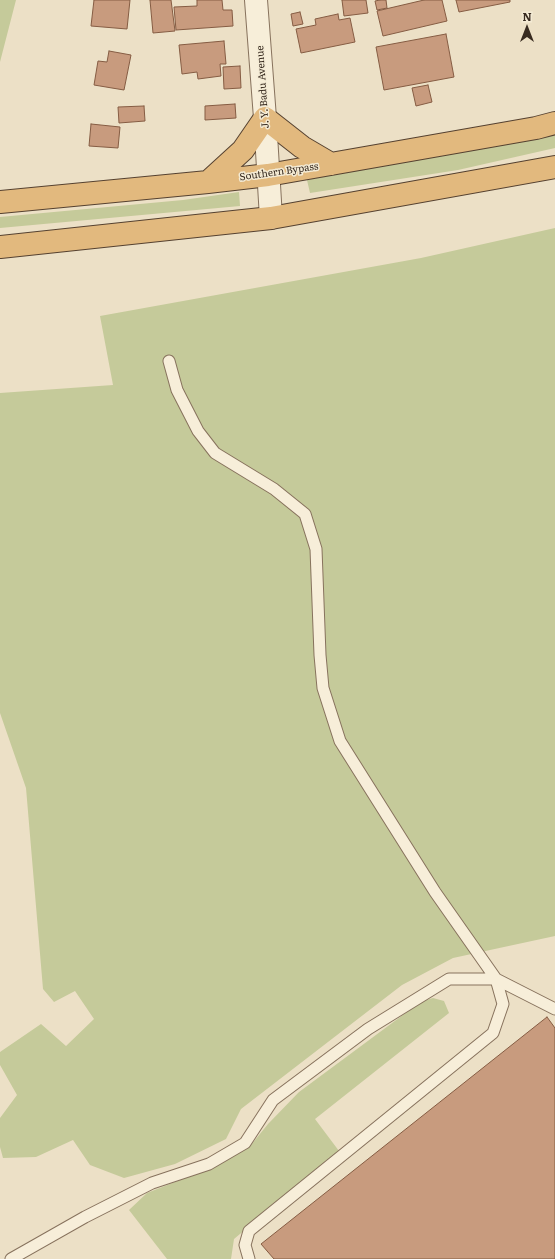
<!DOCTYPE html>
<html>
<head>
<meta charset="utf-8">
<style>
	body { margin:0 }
	#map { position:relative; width:555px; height:1259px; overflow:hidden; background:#ece0c6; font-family:Literata,serif }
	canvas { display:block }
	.north { position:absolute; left:507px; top:8px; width:40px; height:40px; -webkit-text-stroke:3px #f4ebd5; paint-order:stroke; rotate:0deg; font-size:11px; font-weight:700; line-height:16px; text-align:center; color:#382b20 }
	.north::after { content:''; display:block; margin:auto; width:14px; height:18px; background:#382b20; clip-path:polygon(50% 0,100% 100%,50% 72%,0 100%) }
</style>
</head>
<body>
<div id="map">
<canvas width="555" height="1259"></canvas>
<div class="north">N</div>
</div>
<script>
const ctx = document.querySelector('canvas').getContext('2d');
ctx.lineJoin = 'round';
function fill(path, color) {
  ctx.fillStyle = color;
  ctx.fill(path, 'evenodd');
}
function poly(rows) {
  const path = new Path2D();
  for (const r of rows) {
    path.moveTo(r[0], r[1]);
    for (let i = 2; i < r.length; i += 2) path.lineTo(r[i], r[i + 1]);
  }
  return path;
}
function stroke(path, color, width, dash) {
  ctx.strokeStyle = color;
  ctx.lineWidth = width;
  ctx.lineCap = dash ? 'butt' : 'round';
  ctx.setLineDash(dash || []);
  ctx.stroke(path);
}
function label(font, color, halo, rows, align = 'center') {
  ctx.font = font + ' Literata,serif';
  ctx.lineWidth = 3;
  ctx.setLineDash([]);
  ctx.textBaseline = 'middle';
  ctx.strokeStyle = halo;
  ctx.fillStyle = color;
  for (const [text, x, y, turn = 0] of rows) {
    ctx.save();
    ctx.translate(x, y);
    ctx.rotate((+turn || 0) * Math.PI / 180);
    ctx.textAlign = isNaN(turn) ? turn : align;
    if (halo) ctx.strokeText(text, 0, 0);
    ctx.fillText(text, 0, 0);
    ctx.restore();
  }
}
fill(poly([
	[0,0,16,0,0,62],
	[555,118,555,148,458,170,310,193,307,180,391,163],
	[239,192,240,206,0,228,0,217,183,200],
	[555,228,555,936,453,958,402,985,241,1109,226,1139,175,1164,124,1178,90,1165,73,1140,36,1157,3,1158,0,1147,0,1118,17,1095,0,1065,0,1052,41,1024,66,1046,94,1019,75,991,54,1002,43,989,26,788,0,713,0,393,113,385,100,316,421,258],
	[433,998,444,1001,449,1013,315,1119,339,1151,234,1239,231,1259,167,1259,129,1210,147,1193,213,1167,251,1145,268,1124,299,1092,411,1009,423,1001]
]), '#c5ca9a');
const building = poly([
	[94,0,130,0,127,29,91,26,94,0],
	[150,0,171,0,175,31,153,33,150,0],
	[197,0,222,0,223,10,232,10,233,26,176,30,174,7,197,6,197,0],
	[342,0,366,0,368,13,344,16,342,0],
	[380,0,386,0,387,8,377,10,375,1,380,0],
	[424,0,442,0,447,21,383,36,377,11,424,0],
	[456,0,510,0,510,2,459,12,456,0],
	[300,12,303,24,293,26,291,14,300,12],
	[338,14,339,20,350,18,355,42,301,53,296,29,316,25,315,19,338,14],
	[446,34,454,77,384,90,376,47,446,34],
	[224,41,226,64,220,64,221,76,198,79,197,72,182,74,179,45,224,41],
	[109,51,131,55,124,90,94,85,98,61,107,62,109,51],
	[240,66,241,88,224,89,223,67,240,66],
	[428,85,432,102,416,106,412,88,428,85],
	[235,104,236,118,205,120,205,106,235,104],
	[144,106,145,121,119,123,118,107,144,106],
	[91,124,120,127,118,148,89,146,91,124],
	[547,1017,555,1028,555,1259,274,1259,261,1244,547,1017]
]);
fill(building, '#c89b7e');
stroke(building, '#855c43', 1);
const service = poly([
	[169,361,177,390,198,431,215,453,274,489,305,514,316,549,320,655,323,688,340,741,435,892,496,979,503,1004,493,1033,249,1231,245,1245,249,1259],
	[11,1259,85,1217,152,1183,209,1164,245,1143,273,1100,368,1029,449,979,496,979,555,1009]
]);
const minor = poly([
	[256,0,265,118,271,218]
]);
const trunk = poly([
	[208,182,243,150,265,118,302,147,331,164],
	[0,202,208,182,268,175,536,128,555,123],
	[0,247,271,218,555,167]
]);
stroke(service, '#87725d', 13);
stroke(minor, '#87725d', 24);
stroke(trunk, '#554130', 24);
stroke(service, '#f7eed9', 11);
stroke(minor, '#f7eed9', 22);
stroke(trunk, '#e2b97e', 22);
label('10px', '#382b20', '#f4ebd5', [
	["J. Y. Badu Avenue",263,87,-94],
	["Southern Bypass",279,172,-8]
]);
</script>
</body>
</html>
